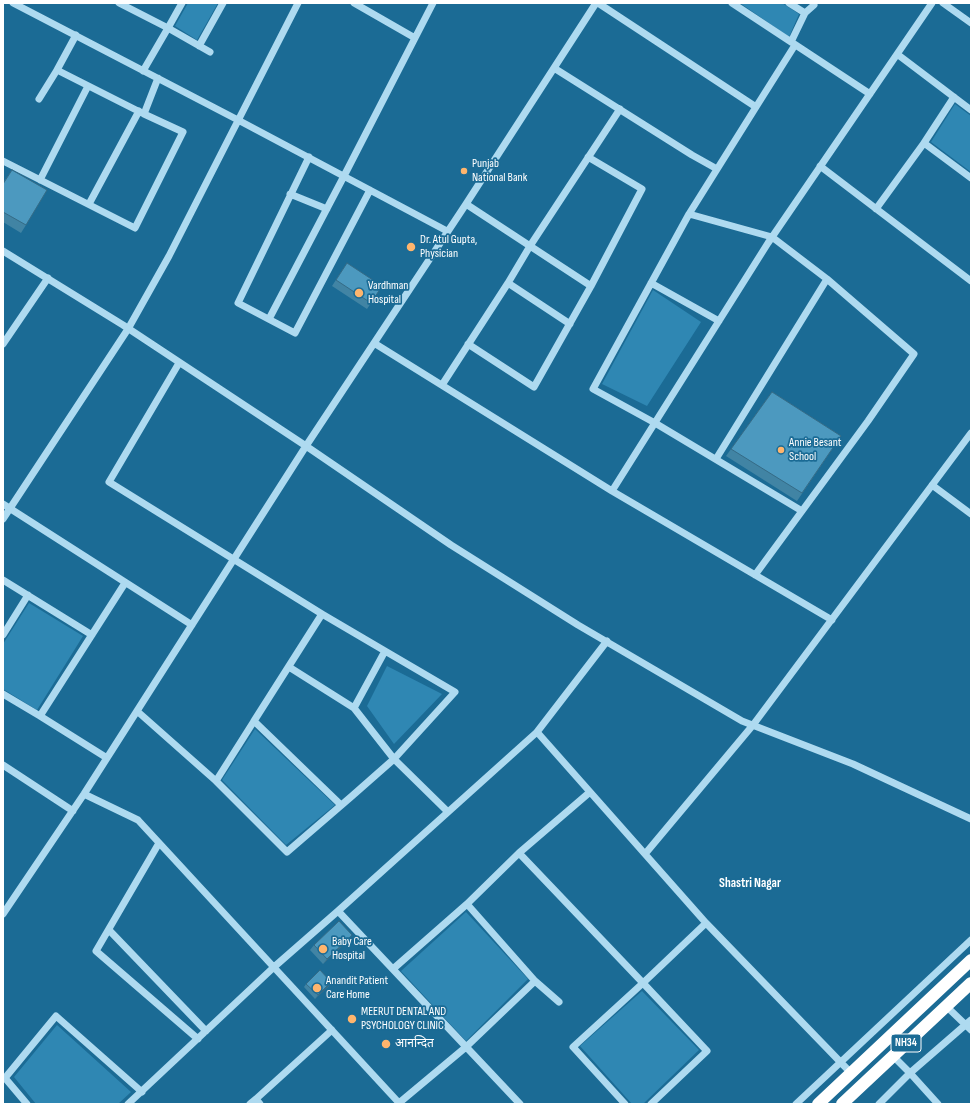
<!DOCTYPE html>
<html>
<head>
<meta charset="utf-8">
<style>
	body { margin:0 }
	#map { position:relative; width:974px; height:1107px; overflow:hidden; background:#1b6b95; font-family:"Sofia Sans Condensed",sans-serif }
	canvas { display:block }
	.frame { position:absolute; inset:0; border:4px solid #fff; pointer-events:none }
</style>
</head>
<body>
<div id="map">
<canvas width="974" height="1107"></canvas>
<div class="frame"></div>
</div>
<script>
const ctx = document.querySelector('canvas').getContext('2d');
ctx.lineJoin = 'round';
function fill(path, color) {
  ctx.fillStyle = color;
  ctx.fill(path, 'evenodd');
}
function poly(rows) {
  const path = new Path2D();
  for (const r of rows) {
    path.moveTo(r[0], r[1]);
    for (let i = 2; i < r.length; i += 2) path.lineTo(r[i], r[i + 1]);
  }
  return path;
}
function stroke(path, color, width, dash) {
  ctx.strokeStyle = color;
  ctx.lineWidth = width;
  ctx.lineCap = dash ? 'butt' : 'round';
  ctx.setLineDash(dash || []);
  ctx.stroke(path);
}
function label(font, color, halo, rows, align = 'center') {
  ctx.font = font + ' "Sofia Sans Condensed","Noto Sans Devanagari",sans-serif';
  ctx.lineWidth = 3.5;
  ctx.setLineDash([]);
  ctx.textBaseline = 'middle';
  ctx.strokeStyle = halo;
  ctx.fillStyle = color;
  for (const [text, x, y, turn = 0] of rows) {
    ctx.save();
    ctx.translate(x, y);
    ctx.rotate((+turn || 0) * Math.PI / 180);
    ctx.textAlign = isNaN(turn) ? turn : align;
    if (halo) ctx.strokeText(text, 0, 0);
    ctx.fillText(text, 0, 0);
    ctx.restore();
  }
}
fill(poly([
	[188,3,218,3,197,40,175,26],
	[740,3,782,3,799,14,789,37],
	[955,104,971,116,971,172,931,142],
	[653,290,701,322,647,406,602,384],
	[29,603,83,636,37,710,3,689,3,644],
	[387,666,442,694,394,744,367,706],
	[255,729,335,805,286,845,222,780],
	[466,912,528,979,466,1041,401,971],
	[642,991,699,1050,643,1104,632,1104,580,1046],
	[57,1025,131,1092,118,1104,36,1104,14,1077]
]), '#2f87b3');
stroke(poly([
	[13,3,238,120,447,231],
	[119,3,168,28,182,3],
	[354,3,415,38],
	[598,3,756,107,795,45],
	[732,3,870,94],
	[789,3,805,13,791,42],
	[943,3,971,23],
	[805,13,814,5],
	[76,35,57,70,144,114],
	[199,46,223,3],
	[897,54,971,110],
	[554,68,692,155,717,169],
	[143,71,168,28,210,52],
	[954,97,924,143,971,178],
	[39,99,57,70],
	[309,157,238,303,295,333,370,190],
	[3,161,135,228,183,132,144,114,158,78],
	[820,166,971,281],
	[40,180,88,86],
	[290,194,327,209],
	[89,204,139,111],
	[466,204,591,286,642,189,588,157],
	[876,209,924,143],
	[689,214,756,107],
	[3,251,123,325,306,446,451,545,578,625,742,721,853,764,971,819],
	[508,283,570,324],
	[651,283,719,321],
	[269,319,344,176,433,3],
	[374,343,612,491,832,620],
	[3,344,48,278],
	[468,344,534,387,591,286],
	[179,363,109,482,322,614],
	[442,385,508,283,530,246,620,109],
	[716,459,827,279],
	[932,485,971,514],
	[612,491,768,243,932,3],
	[3,504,192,625],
	[3,519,128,329,169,256,298,3],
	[755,575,802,511,868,421,914,354,827,279,772,237,689,214,593,389,655,423,802,511],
	[3,580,92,635],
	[3,635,28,595],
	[385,651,455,692,394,759,354,708,385,651],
	[289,667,354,708],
	[3,694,40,716],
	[137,711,216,781],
	[254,721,322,614,385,651],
	[537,732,607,641],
	[107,758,40,716,125,583],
	[3,765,73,811],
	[84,794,138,820,400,1104],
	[341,805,254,721,216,781,287,852,352,796,394,759,448,812],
	[159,843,96,951,198,1039],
	[519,853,590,792],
	[645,854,753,725,971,433],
	[467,904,519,853,643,983,706,923],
	[338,911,520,1104],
	[3,914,84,794,306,446,466,204,596,3],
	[109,930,206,1031],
	[393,969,467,904,535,981,466,1047,399,1103],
	[535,981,559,1002],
	[946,1006,971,1030],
	[893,1056,910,1073,938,1104],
	[256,1099,332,1030],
	[27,1104,5,1078,56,1016,142,1092],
	[128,1104,274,967,338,911,537,732,706,923,851,1073],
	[250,1104,256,1099,260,1104],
	[625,1104,573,1047,643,983,707,1051,651,1104],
	[796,1104,971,940],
	[879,1104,910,1073,971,1020]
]), '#aedaf0', 7);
stroke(poly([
	[818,1104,971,960],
	[842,1104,971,983]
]), '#fff', 12);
fill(poly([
	[12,170,26,225,21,233,3,222,3,183],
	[343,269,371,303,367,309,332,286],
	[772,392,841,436,797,501,726,456],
	[352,935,348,941,323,964,310,950,314,945],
	[331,982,329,986,315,999,304,987,306,984]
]), '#4184a4');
fill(poly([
	[352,935,348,941,323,964,327,959],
	[331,982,329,986,315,999,318,995]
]), '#356b86');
const building = poly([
	[12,170,47,190,26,225,3,212,3,184,12,170],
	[347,263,382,286,371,303,336,280,347,263],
	[772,392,841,436,802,493,731,449,772,392],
	[339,921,352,935,327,959,314,945,339,921],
	[320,970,331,982,318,995,306,984,320,970]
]);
fill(building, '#4c99bf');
stroke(building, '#356b86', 1);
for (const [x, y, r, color] of [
	[464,171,4,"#ffb56d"],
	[411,247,5,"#ffb56d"],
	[359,293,5,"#ffb56d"],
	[781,450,4,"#ffb56d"],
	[323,949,5,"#ffb56d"],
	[317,988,5,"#ffb56d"],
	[352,1019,5,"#ffb56d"],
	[386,1044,5,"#ffb56d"]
]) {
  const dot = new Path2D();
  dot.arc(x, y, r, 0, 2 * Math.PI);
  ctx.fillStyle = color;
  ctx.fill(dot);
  stroke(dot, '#1b6b95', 1.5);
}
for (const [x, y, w] of [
	[906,1043,30]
]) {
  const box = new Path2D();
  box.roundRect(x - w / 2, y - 9, w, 18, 3);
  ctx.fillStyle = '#1b6b95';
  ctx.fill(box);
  stroke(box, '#fff', 1);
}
label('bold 11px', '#fff', null, [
	["NH34",906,1043]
]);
label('12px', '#fff', '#1b6b95', [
	["Punjab",472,164],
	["National Bank",472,178],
	["Dr. Atul Gupta,",420,240],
	["Physician",420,254],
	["Vardhman",368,286],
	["Hospital",368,300],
	["Annie Besant",789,443],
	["School",789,457],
	["Baby Care",332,942],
	["Hospital",332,956],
	["Anandit Patient",326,981],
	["Care Home",326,995],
	["MEERUT DENTAL AND",361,1012],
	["PSYCHOLOGY CLINIC",361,1026],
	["आनन्दित",395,1044]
], 'left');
label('bold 13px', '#fff', '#1b6b95', [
	["Shastri Nagar",750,884]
]);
</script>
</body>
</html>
